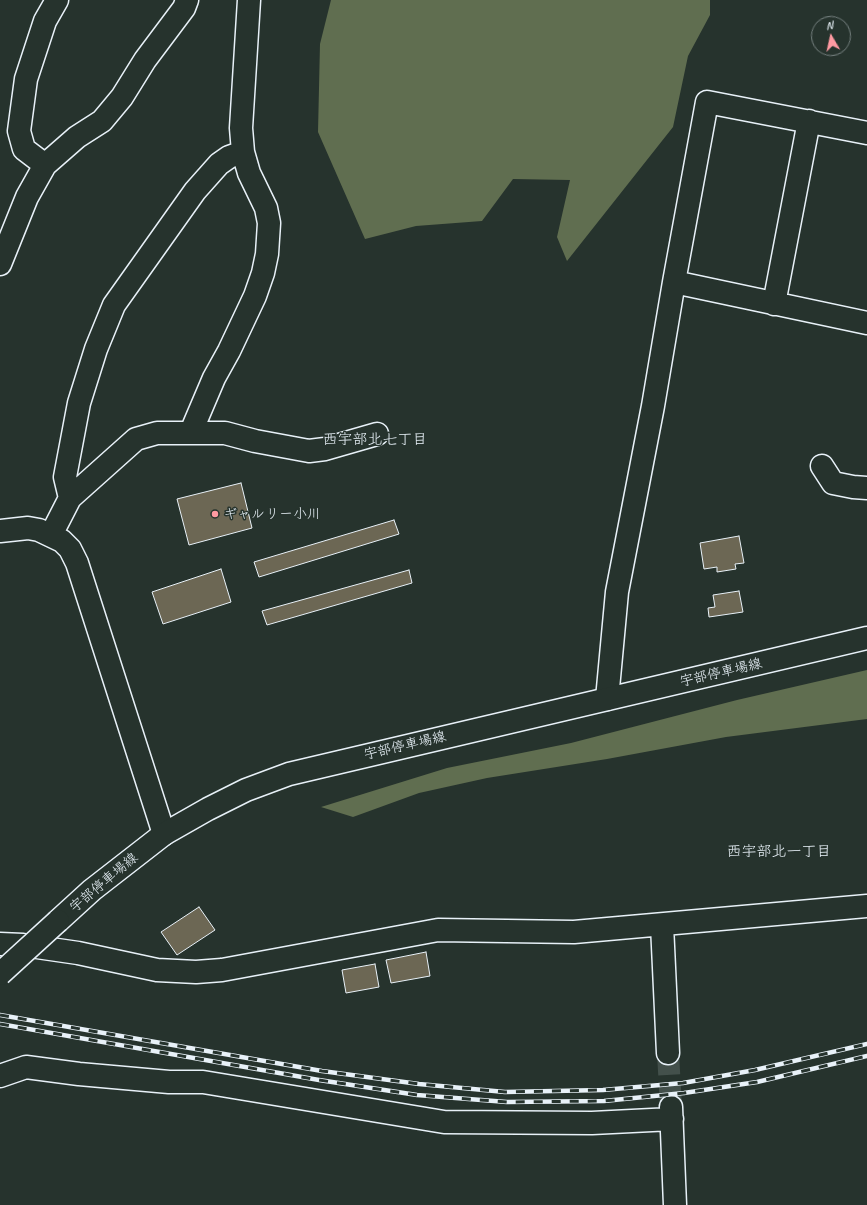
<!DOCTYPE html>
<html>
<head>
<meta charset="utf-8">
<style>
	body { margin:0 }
	#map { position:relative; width:867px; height:1205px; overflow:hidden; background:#26332d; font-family:Caveat,sans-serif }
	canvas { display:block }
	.north { position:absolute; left:811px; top:16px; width:40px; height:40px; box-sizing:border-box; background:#26332d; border:1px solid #747f7e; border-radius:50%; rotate:351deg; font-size:11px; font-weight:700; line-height:16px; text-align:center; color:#e8f1f8 }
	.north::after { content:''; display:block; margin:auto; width:14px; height:18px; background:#ff9aa2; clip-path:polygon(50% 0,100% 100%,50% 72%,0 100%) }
</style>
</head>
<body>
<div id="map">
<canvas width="867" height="1205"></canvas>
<div class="north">N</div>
</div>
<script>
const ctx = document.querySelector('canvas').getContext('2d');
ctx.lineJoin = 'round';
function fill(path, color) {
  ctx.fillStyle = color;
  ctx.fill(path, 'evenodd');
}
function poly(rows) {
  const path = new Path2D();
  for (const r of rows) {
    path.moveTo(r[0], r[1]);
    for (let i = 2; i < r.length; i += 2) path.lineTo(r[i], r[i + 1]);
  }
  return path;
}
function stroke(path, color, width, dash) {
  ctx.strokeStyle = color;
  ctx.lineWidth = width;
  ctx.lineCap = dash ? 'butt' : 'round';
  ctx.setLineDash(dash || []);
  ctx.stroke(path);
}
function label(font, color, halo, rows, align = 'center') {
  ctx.font = font + ' Caveat,"Klee One",sans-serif';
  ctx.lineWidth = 3;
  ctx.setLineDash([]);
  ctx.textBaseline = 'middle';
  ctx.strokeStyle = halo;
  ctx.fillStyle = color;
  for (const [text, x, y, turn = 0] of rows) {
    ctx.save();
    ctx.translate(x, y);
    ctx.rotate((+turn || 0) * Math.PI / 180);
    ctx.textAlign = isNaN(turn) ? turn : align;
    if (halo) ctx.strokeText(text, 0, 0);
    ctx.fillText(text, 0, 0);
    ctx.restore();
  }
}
fill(poly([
	[331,0,710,0,710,15,688,56,673,127,567,261,557,237,570,180,513,179,482,221,416,226,365,239,318,132,320,44],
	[867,670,867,719,726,737,607,759,487,778,419,793,353,817,321,807,447,768,571,743,737,700]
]), '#606e50');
const building = poly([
	[241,483,252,528,189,545,177,499,241,483],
	[394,520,399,534,259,577,254,562,394,520],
	[739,536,744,563,735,564,736,569,717,572,717,567,704,569,700,543,739,536],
	[221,569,231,602,163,624,152,592,221,569],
	[409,570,412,583,267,625,262,611,409,570],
	[739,591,743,612,709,617,708,608,715,607,713,595,739,591],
	[199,907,215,930,177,955,161,932,199,907],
	[426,952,430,976,391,983,386,960,426,952],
	[375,964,379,987,346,993,342,970,375,964]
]);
fill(building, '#6c6754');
stroke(building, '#e8f1f8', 1);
stroke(poly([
	[668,1053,671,1107]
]), '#43504b', 22, [22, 11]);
const minor = poly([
	[45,165,24,149,19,131,26,79,45,21,57,0],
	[0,264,27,197,45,165,77,137,102,121,122,97,145,60,184,8,187,0],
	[674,282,867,323],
	[774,304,809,121],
	[191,432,214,378,229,351,255,296,263,273,267,254,269,223,266,208,249,173,243,152],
	[822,466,833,483,853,487,867,488],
	[70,498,136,439,157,433,225,433,255,441,309,451,325,449,377,434],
	[0,531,28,528,39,530,62,541,70,549,77,563,164,834],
	[51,535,70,498,65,477,79,403,96,349,114,305,195,191,219,164,229,157,243,152,241,128,249,0],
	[607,699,617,592,653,406,674,282,707,102,867,133],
	[662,925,668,1053],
	[0,944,23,945,78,953,157,970,196,972,222,970,438,930,574,932,867,906],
	[0,1076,26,1067,79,1074,169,1082,203,1082,444,1122,592,1123,672,1119],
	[671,1107,675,1205]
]);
const secondary = poly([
	[58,921,92,890,164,834,208,809,246,790,289,774,867,638]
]);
stroke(minor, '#e8f1f8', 25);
stroke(secondary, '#e8f1f8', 25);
stroke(minor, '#26332d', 22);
stroke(secondary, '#26332d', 22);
const rail = poly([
	[0,1015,322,1071,419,1084,505,1092,603,1090,683,1083,755,1070,867,1044],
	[0,1024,319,1080,417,1095,507,1102,604,1101,684,1093,757,1082,867,1056]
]);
stroke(rail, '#e8f1f8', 4.5);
stroke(rail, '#26332d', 3, [9]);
const secondaryBridge = poly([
	[0,974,58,921]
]);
stroke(secondaryBridge, '#e8f1f8', 25, []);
stroke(secondaryBridge, '#26332d', 22);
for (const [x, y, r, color] of [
	[215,514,4,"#ff9aa2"]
]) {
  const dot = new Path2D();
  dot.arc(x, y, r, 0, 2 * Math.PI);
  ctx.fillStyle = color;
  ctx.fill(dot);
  stroke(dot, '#26332d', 1.5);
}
label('14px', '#e8f1f8', '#26332d', [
	["ギャルリー小川",223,514]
], 'left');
label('14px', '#e8f1f8', '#26332d', [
	["宇部停車場線",721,673,-13],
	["宇部停車場線",405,746,-13],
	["宇部停車場線",104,883,-40]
]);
label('15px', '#e8f1f8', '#26332d', [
	["西宇部北七丁目",375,440],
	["西宇部北一丁目",779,852]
]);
</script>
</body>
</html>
